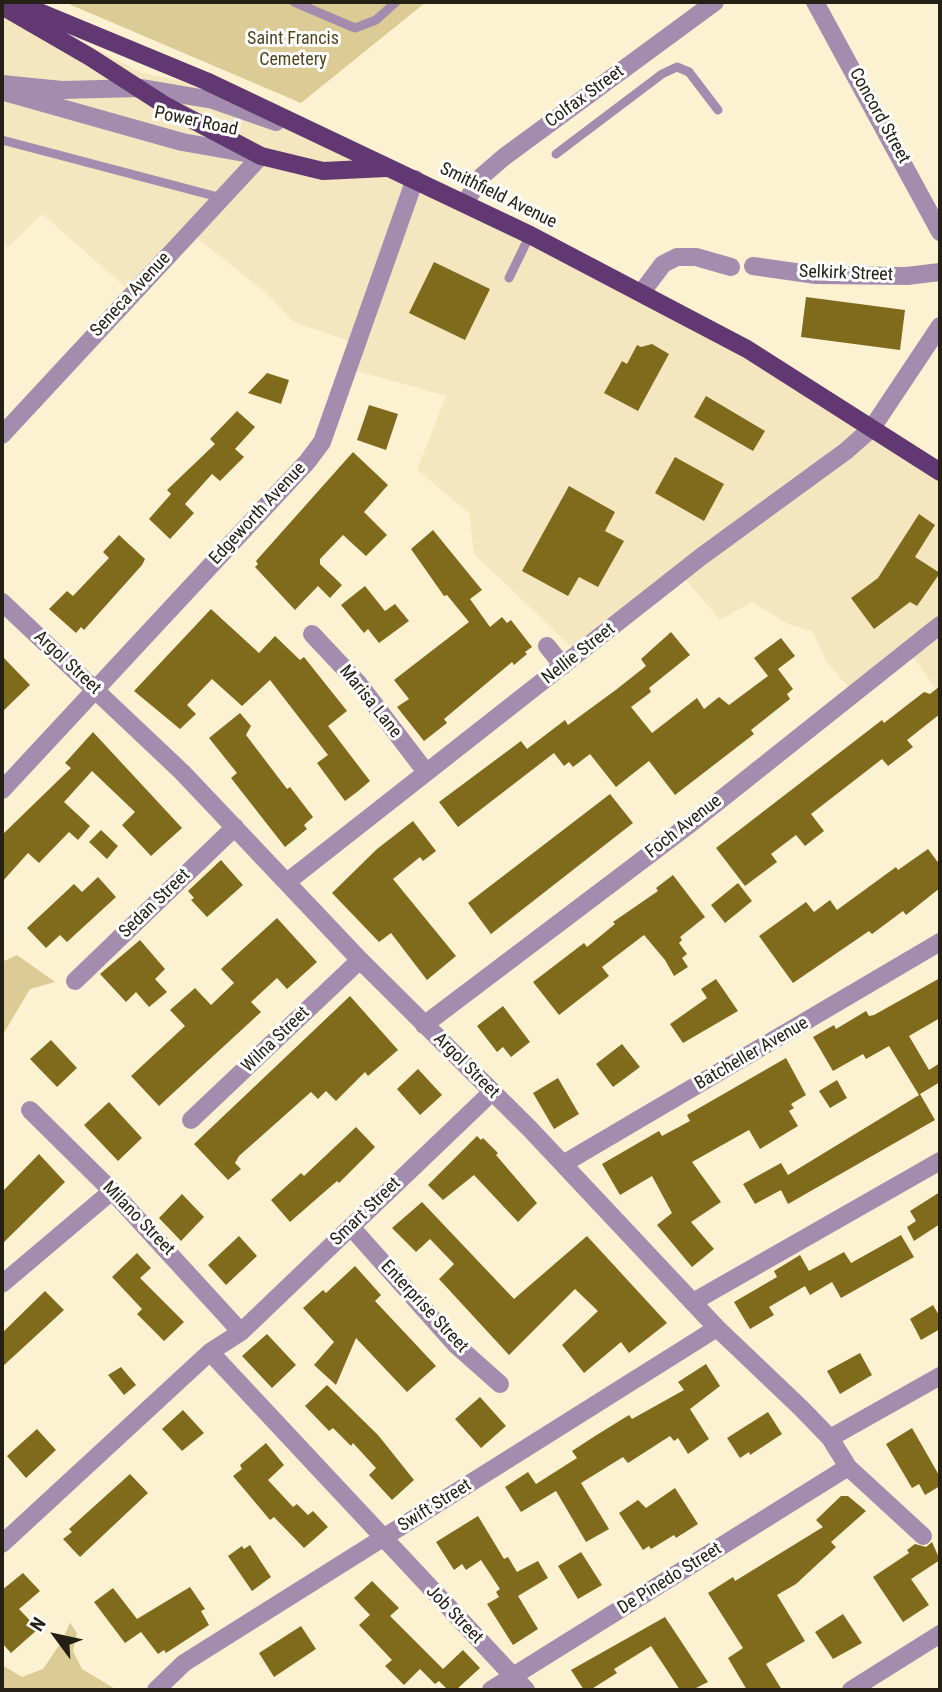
<!DOCTYPE html>
<html>
<head>
<meta charset="utf-8">
<style>
	body { margin:0 }
	#map { position:relative; width:942px; height:1692px; overflow:hidden; background:#fcf2d2; font-family:"Roboto Condensed",sans-serif }
	canvas { display:block }
	.frame { position:absolute; inset:0; border:4px solid #242015; pointer-events:none }
	.north { position:absolute; left:21px; top:1601px; width:70px; height:70px; -webkit-text-stroke:5px #fff; paint-order:stroke; rotate:303deg; font-size:19px; font-weight:700; line-height:28px; text-align:center; color:#242015 }
	.north::after { content:''; display:block; margin:auto; width:24px; height:32px; background:#242015; clip-path:polygon(50% 0,100% 100%,50% 72%,0 100%) }
</style>
</head>
<body>
<div id="map">
<canvas width="942" height="1692"></canvas>
<div class="frame"></div>
<div class="north">N</div>
</div>
<script>
const ctx = document.querySelector('canvas').getContext('2d');
ctx.lineJoin = 'round';
function fill(path, color) {
  ctx.fillStyle = color;
  ctx.fill(path, 'evenodd');
}
function poly(rows) {
  const path = new Path2D();
  for (const r of rows) {
    path.moveTo(r[0], r[1]);
    for (let i = 2; i < r.length; i += 2) path.lineTo(r[i], r[i + 1]);
  }
  return path;
}
function stroke(path, color, width, dash) {
  ctx.strokeStyle = color;
  ctx.lineWidth = width;
  ctx.lineCap = dash ? 'butt' : 'round';
  ctx.setLineDash(dash || []);
  ctx.stroke(path);
}
function label(font, color, halo, rows, align = 'center') {
  ctx.font = font + ' "Roboto Condensed",sans-serif';
  ctx.lineWidth = 6;
  ctx.setLineDash([]);
  ctx.textBaseline = 'middle';
  ctx.strokeStyle = halo;
  ctx.fillStyle = color;
  for (const [text, x, y, turn = 0] of rows) {
    ctx.save();
    ctx.translate(x, y);
    ctx.rotate((+turn || 0) * Math.PI / 180);
    ctx.textAlign = isNaN(turn) ? turn : align;
    if (halo) ctx.strokeText(text, 0, 0);
    ctx.fillText(text, 0, 0);
    ctx.restore();
  }
}
fill(poly([
	[2,2,143,73,190,83,239,102,392,178,606,270,940,465,940,694,912,656,854,694,827,662,812,631,790,625,752,602,720,620,686,580,582,657,474,554,469,513,417,470,446,396,354,370,354,343,294,322,266,293,192,234,132,293,42,214,8,247,2,241]
]), '#f4e7c0');
fill(poly([
	[64,2,426,2,301,103],
	[17,955,55,982,30,989,2,1036,2,962],
	[70,1623,77,1633,73,1651,82,1669,117,1690,2,1690,2,1665,22,1677,43,1669,62,1641]
]), '#ddcb95');
fill(poly([
	[434,262,490,289,465,340,409,313],
	[806,297,905,310,900,350,801,337],
	[652,344,669,354,638,411,604,393,622,361,627,364,637,345,641,347],
	[267,373,289,380,281,404,248,393],
	[706,396,765,431,753,451,694,417],
	[369,405,398,414,386,450,357,440],
	[237,411,255,427,235,449,244,457,220,481,212,474,185,504,194,513,170,539,149,519,171,494,167,490,215,444,210,439],
	[353,452,388,485,364,512,387,535,366,556,343,535,320,559,320,564,342,585,330,598,318,586,295,610,255,567,258,564,256,561],
	[675,457,724,484,704,521,655,493],
	[569,486,615,512,605,531,624,541,598,587,579,577,568,596,522,571],
	[919,514,935,525,915,557,940,573,917,606,910,602,874,629,851,598,878,578],
	[433,530,482,590,470,599,490,627,502,617,507,623,511,620,532,647,525,652,527,654,514,665,512,662,444,719,447,723,424,741,397,707,409,699,394,680,469,622,447,595,444,596,411,549],
	[119,535,145,559,142,565,84,630,81,627,76,633,49,609,67,591,73,596,109,558,103,552],
	[365,586,385,611,395,604,409,621,379,643,368,629,364,633,341,605],
	[211,609,259,653,275,636,300,660,304,657,347,711,328,726,370,781,357,792,345,801,317,763,328,755,270,680,242,706,212,679,187,705,196,714,180,729,134,691],
	[671,632,690,655,649,688,651,692,631,707,652,733,697,698,704,709,719,697,729,705,768,676,754,658,781,638,795,656,778,669,793,689,787,694,790,699,751,730,754,734,675,795,649,761,616,787,590,754,573,767,569,762,564,766,554,753,458,827,439,802,521,741,527,749,565,720,568,725,617,689,646,666,641,659],
	[2,656,30,685,2,712],
	[940,686,940,714,907,740,913,747,888,766,882,759,811,814,824,831,805,846,796,835,771,854,777,862,745,886,716,848,882,720,884,723,924,692,930,694],
	[240,713,251,726,246,735,287,789,290,787,313,817,304,825,307,829,285,847,231,778,237,773,209,738],
	[93,732,182,828,151,856,122,825,135,812,92,771,64,802,90,826,78,840,69,832,39,863,28,853,2,882,2,835,71,768,65,763],
	[610,794,633,823,491,934,468,903],
	[413,821,436,851,423,861,420,857,393,879,456,956,427,980,391,933,379,942,332,893,377,849],
	[101,830,118,846,107,859,89,842],
	[928,849,940,865,940,888,906,915,903,911,872,934,869,931,793,983,759,936,806,902,814,912,830,900,837,910,896,867,898,870],
	[221,860,243,885,207,917,191,900,194,898,188,891],
	[673,875,705,917,680,937,682,940,679,943,687,954,682,958,688,967,674,976,665,960,644,935,602,967,609,976,559,1015,533,982,584,943,587,947,615,924,613,922,658,891,656,888],
	[98,877,116,897,67,942,60,935,46,948,27,928,74,884,82,892],
	[738,883,752,901,725,923,711,905],
	[277,918,317,962,287,989,277,978,251,1002,261,1012,159,1106,131,1076,185,1026,170,1010,195,988,211,1005,234,983,221,969],
	[140,940,165,969,155,979,167,992,149,1007,136,992,126,1002,100,974],
	[940,978,940,1018,909,1036,929,1070,940,1063,940,1082,920,1094,935,1120,788,1204,781,1190,755,1204,743,1184,781,1163,788,1175,919,1095,889,1046,866,1059,863,1054,833,1071,813,1037,834,1025,836,1029,866,1011,869,1016,874,1015],
	[716,979,738,1011,683,1043,670,1024,707,998,701,989],
	[350,996,398,1050,368,1076,365,1072,336,1101,326,1091,318,1099,311,1092,239,1156,235,1163,241,1169,228,1180,194,1144],
	[503,1006,530,1042,511,1057,503,1047,497,1052,477,1026],
	[51,1040,77,1068,57,1087,30,1059],
	[622,1044,640,1067,613,1087,596,1064],
	[786,1058,806,1095,791,1104,794,1108,789,1111,798,1126,760,1149,749,1130,692,1162,721,1202,691,1222,714,1249,692,1267,657,1225,672,1213,652,1176,620,1195,602,1164,659,1131,662,1136,690,1121,687,1115],
	[418,1069,442,1095,420,1115,397,1089],
	[558,1078,579,1114,554,1129,533,1093],
	[837,1080,847,1098,830,1108,819,1091],
	[109,1102,142,1138,118,1161,84,1125],
	[356,1127,375,1147,339,1183,337,1181,290,1222,271,1200,301,1173,304,1176],
	[477,1136,481,1140,483,1138,498,1153,496,1155,537,1203,518,1222,474,1175,443,1200,428,1185],
	[39,1154,65,1182,2,1244,2,1192],
	[940,1192,940,1224,914,1241,907,1227,916,1221,910,1211],
	[182,1194,204,1217,181,1241,159,1218],
	[422,1202,514,1299,587,1236,667,1323,629,1353,621,1342,584,1373,562,1345,598,1311,575,1289,509,1355,439,1279,454,1264,430,1239,416,1252,392,1228],
	[901,1235,914,1257,841,1298,832,1282,810,1295,805,1286,769,1307,774,1315,750,1329,734,1302,777,1277,774,1271,800,1255,809,1271,844,1252,851,1263],
	[239,1236,257,1256,226,1285,208,1265],
	[137,1253,151,1268,140,1278,184,1322,164,1341,137,1314,142,1309,112,1277],
	[355,1266,381,1295,375,1301,436,1366,407,1392,356,1338,336,1385,314,1365,334,1342,303,1308,323,1290,326,1293],
	[45,1291,64,1310,2,1367,2,1333],
	[933,1305,940,1317,940,1329,921,1340,910,1319],
	[267,1334,296,1365,272,1388,242,1356],
	[860,1353,872,1375,840,1394,827,1371],
	[706,1364,720,1386,690,1409,709,1439,688,1454,678,1438,674,1441,670,1436,628,1463,623,1457,581,1483,609,1529,586,1542,556,1491,521,1512,505,1487,528,1472,536,1484,577,1458,572,1451,595,1436,629,1415,632,1419,684,1390,678,1382],
	[121,1367,136,1385,124,1395,108,1375],
	[327,1385,378,1435,414,1480,392,1500,369,1475,376,1468,353,1443,351,1446,333,1428,329,1431,305,1406],
	[480,1397,506,1426,481,1448,455,1419],
	[183,1410,204,1433,182,1451,162,1429],
	[768,1412,782,1434,750,1455,749,1452,740,1458,727,1438],
	[912,1428,940,1477,940,1486,925,1495,919,1484,912,1488,886,1444],
	[37,1429,56,1450,26,1478,7,1456],
	[266,1443,284,1465,268,1480,293,1507,297,1504,308,1515,313,1511,328,1527,304,1548,274,1517,270,1520,233,1476,242,1469,240,1465],
	[130,1474,148,1493,80,1557,63,1539,72,1532,69,1529],
	[675,1488,698,1524,676,1538,674,1535,651,1549,649,1546,643,1550,619,1513,638,1500,646,1508],
	[841,1496,848,1496,866,1511,831,1542,836,1547,796,1584,777,1595,805,1641,766,1664,782,1690,747,1690,728,1658,743,1648,708,1593,733,1577,735,1581,823,1527,816,1520],
	[478,1516,504,1559,508,1557,517,1572,538,1561,548,1578,518,1596,538,1629,513,1645,487,1604,499,1597,496,1592,500,1589,481,1560,466,1570,462,1564,454,1570,436,1542],
	[932,1542,940,1560,911,1579,929,1605,903,1622,873,1577,909,1553,907,1550,915,1544,926,1547],
	[250,1545,271,1577,252,1591,228,1556,242,1546,244,1549],
	[581,1552,602,1585,578,1599,558,1566],
	[23,1573,40,1591,19,1609,38,1629,11,1653,2,1643,2,1590],
	[372,1581,399,1608,390,1616,443,1669,463,1650,480,1668,456,1690,448,1690,439,1681,435,1684,420,1669,404,1685,385,1666,392,1660,359,1625,370,1615,354,1598],
	[190,1587,205,1609,201,1611,209,1625,166,1653,164,1650,158,1654,141,1632,125,1643,94,1602,113,1588,137,1619],
	[843,1614,862,1643,833,1659,815,1632],
	[665,1617,708,1682,692,1690,680,1690,651,1646,614,1669,617,1673,590,1690,584,1690,571,1670],
	[301,1626,316,1649,274,1677,259,1653]
]), '#806a1c');
stroke(poly([
	[294,2,355,28,376,20,396,2],
	[2,140,222,198],
	[556,154,662,74,677,67,689,72,718,110],
	[509,278,530,235]
]), '#a38cad', 9);
stroke(poly([
	[815,2,940,232],
	[465,203,482,176,504,157,715,2],
	[753,266,816,275,907,276,940,272],
	[642,292,663,264,677,257,696,257,731,267],
	[2,435,261,156],
	[2,602,182,772,360,960,530,1129,717,1328,802,1409,830,1438,848,1467,923,1536],
	[312,634,358,683,426,772],
	[547,646,563,666],
	[2,790,307,462,322,442,415,179],
	[287,882,702,556,846,451,872,428,940,326],
	[75,981,235,827],
	[424,1025,690,824,940,625],
	[30,1110,112,1191,241,1332],
	[191,1120,360,960],
	[563,1164,940,942],
	[351,1227,456,1345,500,1384],
	[2,1284,112,1191],
	[693,1302,940,1161],
	[210,1352,526,1690],
	[830,1438,940,1376],
	[2,1544,210,1352,241,1332,492,1092],
	[156,1690,184,1663,717,1328],
	[491,1690,848,1467],
	[851,1690,940,1634]
]), '#a38cad', 18);
stroke(poly([
	[2,84,62,90,142,88,213,100,276,122],
	[8,93,182,142,256,155]
]), '#a38cad', 18);
stroke(poly([
	[15,2,206,81,530,235,747,349,940,472],
	[2,6,90,57,166,106,261,156,323,171,386,168]
]), '#623872', 18);
label('18px', '#52451c', '#fff', [
	["Saint Francis",293,39],
	["Cemetery",293,60]
]);
label('18px', '#242015', '#fff', [
	["Colfax Street",585,97,-36],
	["Concord Street",879,116,61],
	["Power Road",196,122,12],
	["Smithfield Avenue",498,196,26],
	["Selkirk Street",846,274,2],
	["Seneca Avenue",131,295,-47],
	["Edgeworth Avenue",258,514,-47],
	["Nellie Street",579,654,-38],
	["Argol Street",67,663,43],
	["Marisa Lane",370,702,51],
	["Foch Avenue",684,827,-38],
	["Sedan Street",155,904,-44],
	["Wilna Street",276,1040,-44],
	["Batcheller Avenue",752,1054,-30],
	["Argol Street",466,1066,45],
	["Smart Street",366,1212,-44],
	["Milano Street",138,1219,46],
	["Enterprise Street",424,1307,47],
	["Swift Street",435,1506,-32],
	["De Pinedo Street",670,1579,-32],
	["Job Street",454,1615,46]
]);
</script>
</body>
</html>
